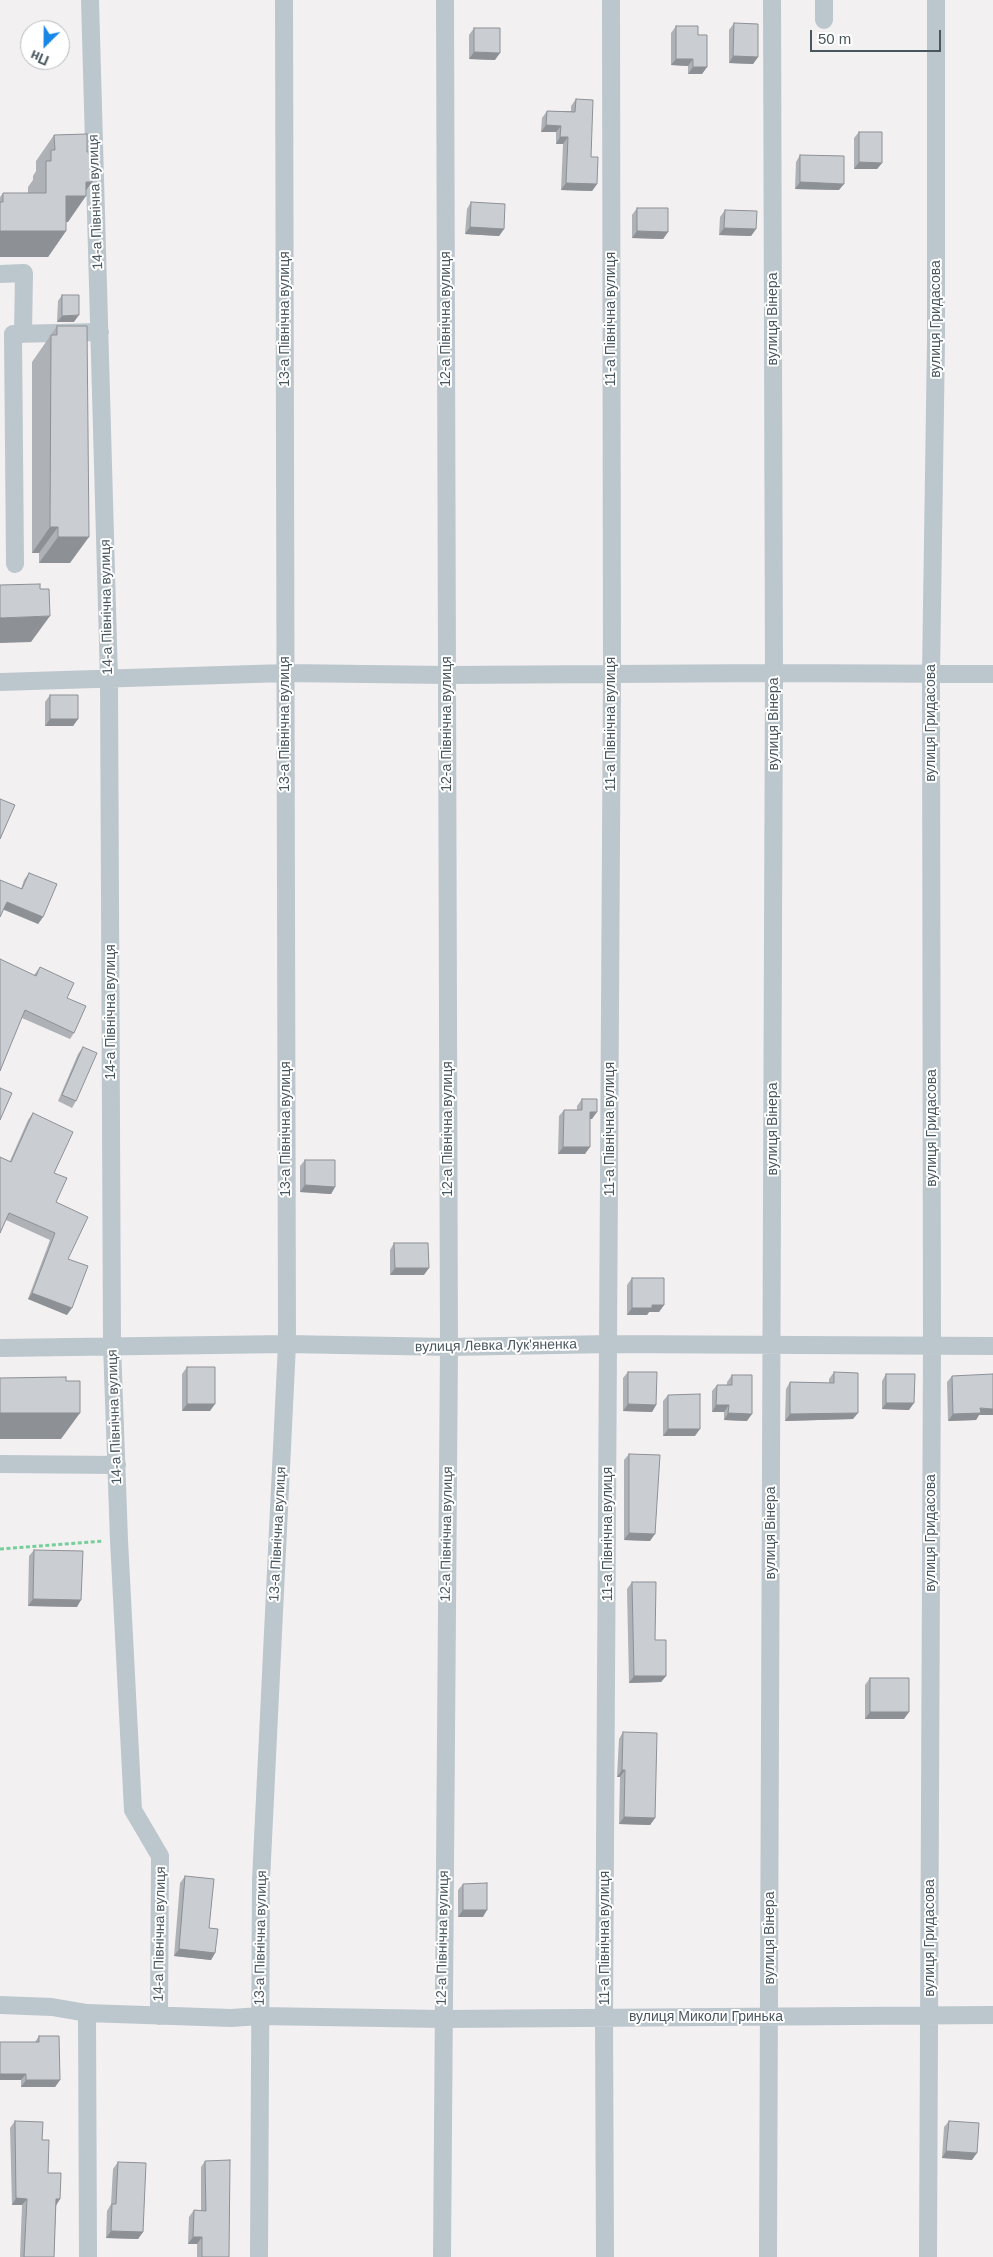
<!DOCTYPE html>
<html>
<head>
<meta charset="utf-8">
<style>
	body { margin:0 }
	#map { position:relative; width:993px; height:2257px; overflow:hidden; background:#f3f0f1; font-family:Helvetica,sans-serif }
	canvas { display:block }
	.north { position:absolute; left:20px; top:20px; width:50px; height:50px; box-sizing:border-box; background:#fff; border:1px solid #b6bbbf; border-radius:50%; rotate:203deg; font-size:14px; font-weight:700; line-height:20px; text-align:center; color:#48565e }
	.north::after { content:''; display:block; margin:auto; width:18px; height:22px; background:#1786e6; clip-path:polygon(50% 0,100% 100%,50% 72%,0 100%) }
	.scale { position:absolute; left:810px; top:30px; width:131px; height:22px; box-sizing:border-box; border:2px solid #48565e; border-top:0; padding-left:6px; font-size:15px; line-height:18px; white-space:nowrap; color:#48565e; -webkit-text-stroke:4px #fff; paint-order:stroke }
</style>
</head>
<body>
<div id="map">
<canvas width="993" height="2257"></canvas>
<div class="north">Пн</div>
<div class="scale">50 m</div>
</div>
<script>
const ctx = document.querySelector('canvas').getContext('2d');
ctx.lineJoin = 'round';
function poly(rows) {
  const path = new Path2D();
  for (const r of rows) {
    path.moveTo(r[0], r[1]);
    for (let i = 2; i < r.length; i += 2) path.lineTo(r[i], r[i + 1]);
  }
  return path;
}
function stroke(path, color, width, dash) {
  ctx.strokeStyle = color;
  ctx.lineWidth = width;
  ctx.lineCap = dash ? 'butt' : 'round';
  ctx.setLineDash(dash || []);
  ctx.stroke(path);
}
function fill(path, color) {
  ctx.fillStyle = color;
  ctx.fill(path, 'evenodd');
}
function label(font, color, halo, rows, align = 'center') {
  ctx.font = font + ' Helvetica,sans-serif';
  ctx.lineWidth = 4;
  ctx.setLineDash([]);
  ctx.textBaseline = 'middle';
  ctx.strokeStyle = halo;
  ctx.fillStyle = color;
  for (const [text, x, y, turn = 0] of rows) {
    ctx.save();
    ctx.translate(x, y);
    ctx.rotate((+turn || 0) * Math.PI / 180);
    ctx.textAlign = isNaN(turn) ? turn : align;
    if (halo) ctx.strokeText(text, 0, 0);
    ctx.fillText(text, 0, 0);
    ctx.restore();
  }
}
stroke(poly([
	[0,1549,103,1541]
]), '#76cf9b', 3, [4, 2.5]);
stroke(poly([
	[90,0,109,679,112,1345,119,1540,133,1810,160,1856,159,2016],
	[824,0,824,20],
	[0,274,24,273,23,334],
	[15,564,13,334,100,332],
	[0,682,285,673,447,675,774,673,993,674],
	[0,1348,287,1344,449,1347,609,1344,993,1346],
	[0,1464,117,1465],
	[0,2005,52,2007,87,2013,231,2018,260,2016,442,2019,993,2015],
	[87,2013,88,2257],
	[259,2257,261,1880,287,1344,284,0],
	[442,2257,449,1347,445,0],
	[605,2257,604,2017,612,673,611,0],
	[768,2257,774,673,772,0],
	[928,2257,932,1345,931,674,936,340,936,0]
]), '#bcc6cd', 18);
fill(poly([
	[734,23,758,57,753,64,729,63,729,30],
	[676,26,698,35,707,67,702,74,688,74,688,66,671,65,671,33],
	[474,28,495,60,469,59,469,35],
	[576,99,591,157,597,184,592,191,561,190,563,144,556,144,556,132,541,132,542,118,547,111,571,111,571,106],
	[859,132,882,163,877,169,854,169,854,138],
	[54,135,86,190,68,222,66,222,66,231,48,257,0,257,0,197,3,193,28,193,28,187,33,180,33,176,36,171,36,161],
	[800,155,839,190,795,189,796,162],
	[471,202,504,229,499,236,465,234,467,209],
	[637,208,668,232,663,239,632,238,632,215],
	[725,210,756,229,751,236,719,235,720,217],
	[62,295,74,322,57,322,58,301],
	[57,326,70,563,39,563,39,553,32,553,32,362],
	[50,695,78,719,73,726,45,726,45,702],
	[29,873,43,917,38,924,21,889,24,880],
	[40,967,67,998,74,1033,70,1039,22,1018,34,975],
	[83,1047,76,1101,72,1108,58,1101,78,1054],
	[582,1099,592,1119,590,1119,585,1154,558,1154,559,1116,564,1110,577,1110,577,1106],
	[33,1113,54,1173,56,1202,68,1259,67,1315,28,1299,50,1240,6,1220,10,1161,28,1120],
	[305,1160,335,1187,331,1194,300,1192,300,1166],
	[394,1243,424,1275,390,1275,390,1250],
	[632,1278,664,1305,659,1312,649,1312,647,1315,627,1315,627,1285],
	[187,1367,210,1411,182,1411,182,1374],
	[628,1372,656,1405,652,1412,623,1411,623,1378],
	[834,1372,853,1419,785,1421,786,1389,790,1382,829,1383,829,1379],
	[886,1374,909,1410,882,1409,882,1381],
	[732,1375,747,1421,724,1420,724,1412,712,1412,712,1391,717,1385,727,1385,727,1382],
	[952,1376,979,1415,976,1420,948,1421,947,1382],
	[668,1395,695,1436,663,1436,663,1401],
	[629,1454,650,1541,624,1540,624,1460],
	[34,1550,77,1607,28,1606,29,1556],
	[632,1582,655,1640,666,1676,661,1682,629,1683,627,1589],
	[870,1678,904,1719,865,1719,865,1685],
	[623,1732,655,1818,650,1825,619,1824,620,1777,617,1777,619,1739],
	[185,1876,209,1928,215,1953,211,1960,174,1956,180,1883],
	[463,1884,483,1917,458,1917,458,1890],
	[39,2036,60,2080,55,2087,21,2087,21,2080,35,2042],
	[15,2121,42,2140,48,2173,60,2199,56,2206,54,2257,20,2257,22,2205,12,2205,10,2128],
	[949,2121,972,2160,942,2158,944,2127],
	[205,2161,229,2257,197,2257,197,2244,188,2244,189,2217,194,2210,201,2211,201,2167],
	[118,2162,143,2232,138,2239,106,2238,107,2211,111,2204,113,2169]
]), '#aeb1b5');
fill(poly([
	[474,52,500,53,495,60,469,59],
	[733,56,758,57,753,64,729,63],
	[676,59,693,59,688,66,671,65],
	[693,67,707,67,702,74,688,74],
	[546,125,561,126,556,132,541,132],
	[560,137,568,137,563,144,556,144],
	[859,162,882,163,877,169,854,169],
	[86,182,92,182,82,196,86,196,68,222,47,222,66,196],
	[800,182,844,184,839,190,795,189],
	[566,183,597,184,592,191,561,190],
	[470,227,504,229,499,236,465,234],
	[724,228,756,229,751,236,719,235],
	[0,231,66,231,48,257,0,257],
	[637,231,668,232,663,239,632,238],
	[79,315,74,322,57,322,62,316],
	[50,527,58,527,39,553,32,553],
	[58,537,89,537,70,563,39,563],
	[50,616,31,642,0,643,0,618],
	[50,719,78,719,73,726,45,726],
	[7,902,43,917,38,924,2,909],
	[590,1112,597,1112,592,1119,586,1119],
	[563,1147,590,1147,585,1154,558,1154],
	[305,1185,335,1187,331,1194,300,1192],
	[395,1268,429,1268,424,1275,390,1275],
	[32,1293,72,1308,67,1315,28,1299],
	[652,1305,664,1305,659,1312,649,1312,647,1315,627,1315,632,1308],
	[886,1403,914,1403,909,1410,882,1409],
	[187,1404,215,1404,210,1411,182,1411],
	[628,1404,656,1405,652,1412,623,1411],
	[716,1405,729,1405,724,1412,712,1412],
	[980,1408,993,1409,993,1415,979,1415,976,1420,948,1421,953,1414],
	[0,1413,80,1413,61,1439,0,1439],
	[728,1413,752,1414,747,1421,724,1420],
	[858,1413,853,1419,785,1421,790,1414],
	[668,1429,700,1429,695,1436,663,1436],
	[629,1533,655,1534,650,1541,624,1540],
	[33,1599,81,1600,77,1607,28,1606],
	[634,1676,666,1676,661,1682,629,1683],
	[870,1712,909,1712,904,1719,865,1719],
	[622,1770,625,1770,620,1777,617,1777],
	[624,1817,655,1818,650,1825,619,1824],
	[463,1910,487,1910,483,1917,458,1917],
	[179,1949,215,1953,211,1960,174,1956],
	[0,2074,26,2074,21,2080,0,2080],
	[26,2080,60,2080,55,2087,21,2087],
	[946,2151,977,2153,972,2160,942,2158],
	[16,2198,27,2199,22,2205,12,2205],
	[56,2199,60,2199,55,2206],
	[111,2231,143,2232,138,2239,106,2238],
	[193,2237,202,2237,197,2244,188,2244]
]), '#8d9094');
const building = poly([
	[734,23,758,24,758,57,733,56,734,23],
	[676,26,698,26,698,35,707,35,707,67,693,67,693,59,676,59,676,26],
	[474,28,500,28,500,53,474,52,474,28],
	[576,99,593,100,591,157,598,157,597,184,566,183,568,137,560,137,561,126,546,125,547,111,575,112,576,99],
	[859,132,882,132,882,163,859,162,859,132],
	[87,134,87,152,92,152,92,182,86,182,86,196,66,196,66,231,0,231,0,202,3,202,3,193,46,193,46,161,51,161,51,150,55,150,54,135,87,134],
	[800,155,844,156,844,184,800,182,800,155],
	[471,202,505,204,504,229,470,227,471,202],
	[637,208,668,208,668,232,637,231,637,208],
	[725,210,757,211,756,229,724,228,725,210],
	[62,295,79,295,79,315,62,316,62,295],
	[57,326,87,326,89,537,58,537,58,527,50,527,51,335,57,335,57,326],
	[40,584,40,589,49,589,50,616,0,618,0,585,40,584],
	[50,695,78,695,78,719,50,719,50,695],
	[0,799,15,805,0,839,0,799],
	[29,873,57,884,43,917,7,902,0,917,0,880,22,889,29,873],
	[0,959,36,976,40,967,74,983,67,998,86,1006,74,1033,25,1010,0,1071,0,959],
	[83,1047,97,1053,76,1101,62,1095,83,1047],
	[0,1088,12,1093,0,1120,0,1088],
	[582,1099,597,1099,597,1112,590,1112,590,1147,563,1147,564,1110,582,1110,582,1099],
	[33,1113,73,1132,54,1173,67,1178,56,1202,88,1217,68,1259,88,1266,72,1308,32,1293,55,1233,9,1213,0,1233,0,1157,11,1162,33,1113],
	[305,1160,335,1160,335,1187,305,1185,305,1160],
	[394,1243,428,1243,429,1268,395,1268,394,1243],
	[632,1278,664,1278,664,1305,652,1305,652,1308,632,1308,632,1278],
	[187,1367,215,1367,215,1404,187,1404,187,1367],
	[628,1372,657,1372,656,1405,628,1404,628,1372],
	[834,1372,858,1373,858,1413,790,1414,790,1382,834,1383,834,1372],
	[886,1374,915,1374,914,1403,886,1403,886,1374],
	[993,1374,993,1409,980,1408,981,1413,953,1414,952,1376,993,1374],
	[732,1375,752,1375,752,1414,728,1413,729,1405,716,1405,717,1385,732,1385,732,1375],
	[66,1377,66,1381,80,1381,80,1413,0,1413,0,1378,66,1377],
	[700,1394,700,1429,668,1429,668,1395,700,1394],
	[629,1454,660,1455,655,1534,629,1533,629,1454],
	[34,1550,83,1551,81,1600,33,1599,34,1550],
	[632,1582,656,1582,655,1640,666,1640,666,1676,634,1676,632,1582],
	[870,1678,909,1678,909,1712,870,1712,870,1678],
	[623,1732,657,1733,655,1818,624,1817,625,1770,622,1770,623,1732],
	[185,1876,214,1879,209,1928,218,1929,215,1953,179,1949,185,1876],
	[487,1883,487,1910,463,1910,463,1884,487,1883],
	[39,2036,59,2036,60,2080,26,2080,26,2074,0,2074,0,2042,39,2042,39,2036],
	[15,2121,43,2122,42,2140,49,2140,48,2173,61,2173,60,2199,56,2199,54,2257,24,2257,27,2199,16,2198,15,2121],
	[949,2121,979,2123,977,2153,946,2151,949,2121],
	[230,2160,229,2257,202,2257,202,2237,193,2237,194,2210,206,2211,205,2161,230,2160],
	[118,2162,146,2163,143,2232,111,2231,112,2204,116,2204,118,2162]
]);
fill(building, '#caced3');
stroke(building, '#8d9094', 1);
label('14px', '#48565e', '#fff', [
	["14-а Північна вулиця",96,202,-92],
	["13-а Північна вулиця",285,319,-90],
	["12-а Північна вулиця",446,319,-90],
	["11-а Північна вулиця",611,319,-90],
	["вулиця Вінера",773,319,-90],
	["вулиця Гридасова",936,319,-90],
	["14-а Північна вулиця",107,607,-91],
	["вулиця Гридасова",931,723,-90],
	["13-а Північна вулиця",285,724,-90],
	["12-а Північна вулиця",447,724,-90],
	["11-а Північна вулиця",611,724,-90],
	["вулиця Вінера",774,724,-90],
	["14-а Північна вулиця",111,1012,-90],
	["вулиця Гридасова",932,1128,-90],
	["13-а Північна вулиця",286,1129,-90],
	["12-а Північна вулиця",448,1129,-90],
	["11-а Північна вулиця",610,1129,-90],
	["вулиця Вінера",773,1129,-90],
	["вулиця Левка Лук'яненка",496,1346,-1],
	["14-а Північна вулиця",115,1417,-92],
	["вулиця Вінера",771,1533,-90],
	["вулиця Гридасова",931,1533,-90],
	["13-а Північна вулиця",278,1534,-87],
	["12-а Північна вулиця",447,1534,-89],
	["11-а Північна вулиця",608,1534,-90],
	["14-а Північна вулиця",160,1934,-89],
	["13-а Північна вулиця",261,1938,-89],
	["12-а Північна вулиця",443,1938,-89],
	["11-а Північна вулиця",605,1938,-90],
	["вулиця Вінера",770,1938,-90],
	["вулиця Гридасова",930,1938,-90],
	["вулиця Миколи Гринька",706,2017]
]);
</script>
</body>
</html>
